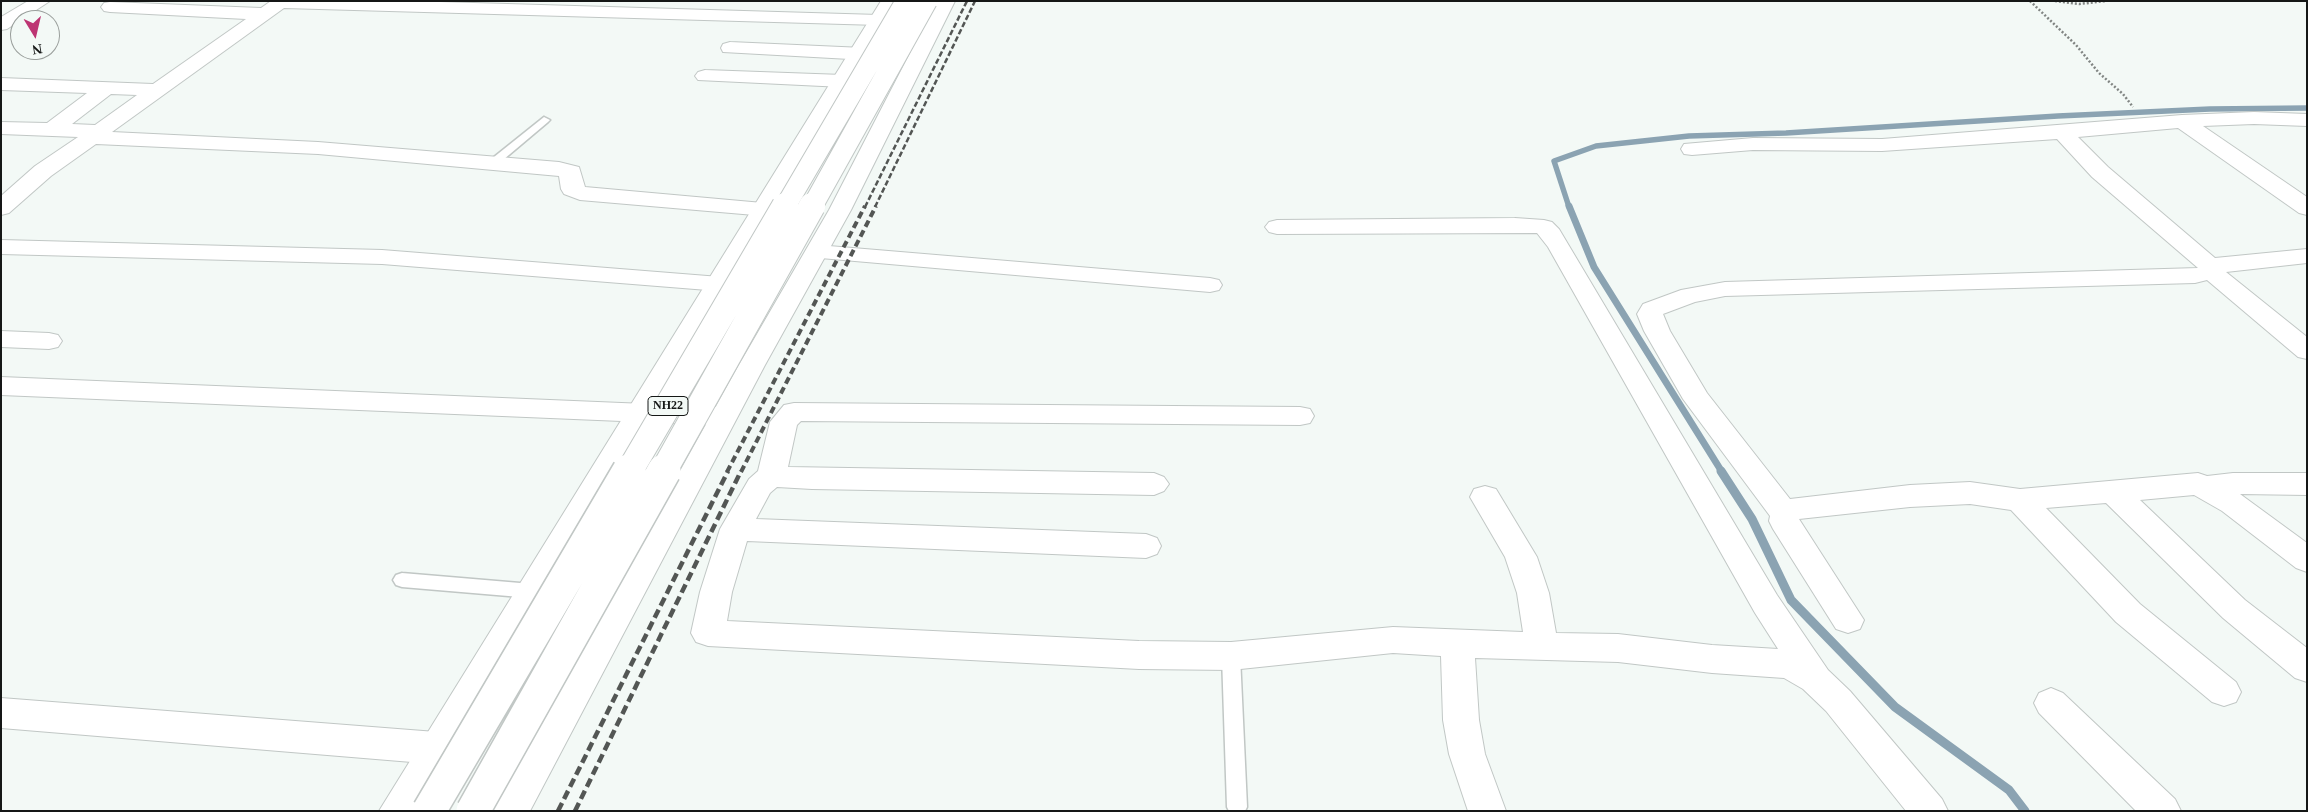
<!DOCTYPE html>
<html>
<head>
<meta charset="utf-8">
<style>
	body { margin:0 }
	#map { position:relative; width:2308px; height:812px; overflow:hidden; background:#f3f9f6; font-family:Georgia,serif }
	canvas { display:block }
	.frame { position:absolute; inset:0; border:2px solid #151716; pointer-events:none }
	.north { position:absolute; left:10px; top:10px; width:50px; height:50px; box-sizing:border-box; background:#f3f9f6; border:1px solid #9a9f9c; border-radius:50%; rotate:171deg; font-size:14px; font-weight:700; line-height:20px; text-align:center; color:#151716 }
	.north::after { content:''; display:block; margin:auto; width:18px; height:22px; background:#bd3573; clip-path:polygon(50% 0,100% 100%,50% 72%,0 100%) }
</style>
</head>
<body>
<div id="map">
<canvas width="2308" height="812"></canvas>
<div class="frame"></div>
<div class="north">N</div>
</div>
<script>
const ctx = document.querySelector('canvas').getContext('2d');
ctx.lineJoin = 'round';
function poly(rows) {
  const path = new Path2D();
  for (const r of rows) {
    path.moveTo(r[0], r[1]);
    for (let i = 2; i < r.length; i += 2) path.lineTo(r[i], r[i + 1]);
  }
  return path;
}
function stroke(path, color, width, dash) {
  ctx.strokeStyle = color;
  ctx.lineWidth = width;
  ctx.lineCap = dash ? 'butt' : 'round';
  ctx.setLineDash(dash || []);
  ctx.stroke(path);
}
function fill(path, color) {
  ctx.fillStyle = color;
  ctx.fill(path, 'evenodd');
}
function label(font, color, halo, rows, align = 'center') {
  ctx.font = font + ' Georgia,serif';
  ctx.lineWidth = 5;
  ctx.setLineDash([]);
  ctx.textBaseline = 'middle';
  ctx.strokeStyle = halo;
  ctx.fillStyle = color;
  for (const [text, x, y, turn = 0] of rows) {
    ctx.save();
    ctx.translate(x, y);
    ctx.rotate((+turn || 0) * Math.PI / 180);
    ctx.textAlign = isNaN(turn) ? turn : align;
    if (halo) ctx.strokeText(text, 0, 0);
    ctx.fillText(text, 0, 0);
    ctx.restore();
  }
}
stroke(poly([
	[1569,207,1554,161,1596,146,1689,136,1786,133,2058,116,2210,109,2307,108]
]), '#8ba3b2', 5.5);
stroke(poly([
	[1569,206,1594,267,1722,472]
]), '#8ba3b2', 7);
stroke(poly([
	[1721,471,1752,519,1791,600,1895,707,2009,790,2025,811]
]), '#8ba3b2', 9);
const lane = poly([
	[544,117,550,120,548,122,497,165,489,165,489,161,544,117],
	[402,573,532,584,538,586,541,591,538,596,532,598,402,587,396,585,393,580,396,575,402,573],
	[1231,649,1237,651,1240,656,1247,807,1245,811,1229,811,1227,807,1222,656,1225,651,1231,649]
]);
const street = poly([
	[28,1,50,1,7,29,1,30,1,17,28,1],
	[271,1,406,1,879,15,885,16,888,20,885,24,879,25,284,8,112,132,318,142,559,162,579,167,585,187,774,204,777,209,774,214,766,216,580,200,564,194,561,189,559,176,318,154,96,144,51,176,9,213,1,215,1,196,35,166,78,137,1,134,1,122,47,123,87,93,1,90,1,78,153,84,246,19,110,12,104,11,101,7,104,3,110,2,261,8,271,1],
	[111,94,137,95,95,125,72,124,111,94],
	[730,42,886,49,893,51,895,55,893,59,886,61,723,52,721,48,723,44,730,42],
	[705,70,843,75,850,77,853,81,850,85,843,87,698,80,695,76,698,72,705,70],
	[2254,112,2307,114,2307,126,2254,124,2203,126,2307,197,2307,215,2299,213,2178,128,2078,137,2108,167,2215,258,2307,249,2307,263,2226,272,2307,337,2307,359,2298,357,2207,280,2195,283,1725,296,1695,302,1663,314,1670,331,1707,393,1790,499,1910,485,1970,482,2020,489,2198,473,2207,476,2233,473,2307,473,2307,495,2240,494,2307,543,2307,572,2296,568,2222,511,2194,495,2140,500,2245,600,2307,648,2307,682,2295,678,2223,618,2106,503,2046,508,2140,604,2236,682,2241,692,2236,702,2224,706,2212,702,2116,622,2011,510,1970,504,1910,507,1799,519,1864,620,1860,629,1848,633,1836,629,1773,529,1769,521,1770,516,1683,399,1644,331,1637,314,1643,304,1681,290,1725,282,2198,268,2092,177,2057,139,1882,151,1753,150,1692,155,1684,154,1681,149,1684,144,1753,138,1882,139,2182,115,2254,112],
	[1515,218,1544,220,1552,222,1559,229,1777,595,1828,670,1850,691,1942,799,1948,811,1906,811,1826,711,1803,689,1784,678,1712,673,1618,662,1475,658,1479,720,1485,754,1506,811,1468,811,1449,754,1443,720,1441,656,1393,653,1231,670,1139,669,708,646,696,642,691,633,700,592,720,529,749,479,758,471,770,422,784,405,794,403,1300,407,1310,409,1314,416,1310,423,1300,425,801,421,797,425,788,467,1154,473,1164,477,1169,484,1164,491,1154,495,812,489,777,487,770,493,756,519,1146,534,1157,538,1161,546,1157,554,1146,558,747,541,732,592,727,621,1139,641,1231,642,1393,627,1523,632,1517,593,1505,557,1470,497,1474,489,1485,486,1496,489,1537,557,1549,593,1556,633,1618,634,1712,645,1778,649,1755,613,1548,247,1537,233,1277,234,1269,232,1265,227,1269,222,1277,220,1515,218],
	[1,240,382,250,720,277,729,279,732,284,729,289,720,291,382,264,1,254,1,240],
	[817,245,1210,278,1219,280,1222,285,1219,290,1210,292,809,257,805,252,809,247,817,245],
	[1,331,49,333,58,335,62,341,58,347,49,349,1,347,1,331],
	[1,377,717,407,727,409,731,416,727,423,717,425,1,395,1,377],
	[2051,688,2063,693,2175,799,2181,811,2136,811,2039,713,2034,703,2039,693,2051,688],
	[1,698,436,732,449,737,454,748,449,759,436,764,1,728,1,698]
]);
const secondary = poly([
	[881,1,899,1,418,811,379,811,881,1],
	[937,1,955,1,851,210,765,365,530,811,491,811,739,365,829,210,937,1]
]);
stroke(lane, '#c1c7c5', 3);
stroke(street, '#c1c7c5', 2);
stroke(secondary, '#c1c7c5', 2);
stroke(poly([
	[2030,1,2076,45,2099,73,2123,94,2133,107],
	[2055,1,2079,4,2106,1]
]), '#818583', 2.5, [2, 2]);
fill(lane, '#fff');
fill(street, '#fff');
fill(secondary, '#fff');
stroke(poly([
	[865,207,967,1],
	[875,207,975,1]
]), '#535654', 2.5, [5.5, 2.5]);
stroke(poly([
	[727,472,865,206],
	[741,472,876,206]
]), '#535654', 4, [7, 4]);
stroke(poly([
	[558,811,728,471],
	[575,811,741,471]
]), '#535654', 4.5, [9, 4.5]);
const highwayBridgeFar2 = poly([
	[785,207,906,1],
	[812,207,927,1]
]);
const highwayBridgeFar1 = poly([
	[629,472,785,206],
	[663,472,812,206]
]);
const highwayBridge = poly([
	[429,811,629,471],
	[473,811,664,471]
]);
stroke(highwayBridgeFar2, '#c1c7c5', 22, []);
stroke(highwayBridgeFar1, '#c1c7c5', 28, []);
stroke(highwayBridge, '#c1c7c5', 36, []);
stroke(highwayBridgeFar2, '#fff', 20);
stroke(highwayBridgeFar1, '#fff', 26);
stroke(highwayBridge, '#fff', 33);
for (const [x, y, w] of [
	[668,406,40]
]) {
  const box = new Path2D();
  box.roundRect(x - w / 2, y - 9.5, w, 19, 4);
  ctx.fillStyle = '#f3f9f6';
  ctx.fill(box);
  stroke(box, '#151716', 1);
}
label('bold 12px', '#151716', null, [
	["NH22",668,406]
]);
</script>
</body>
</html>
